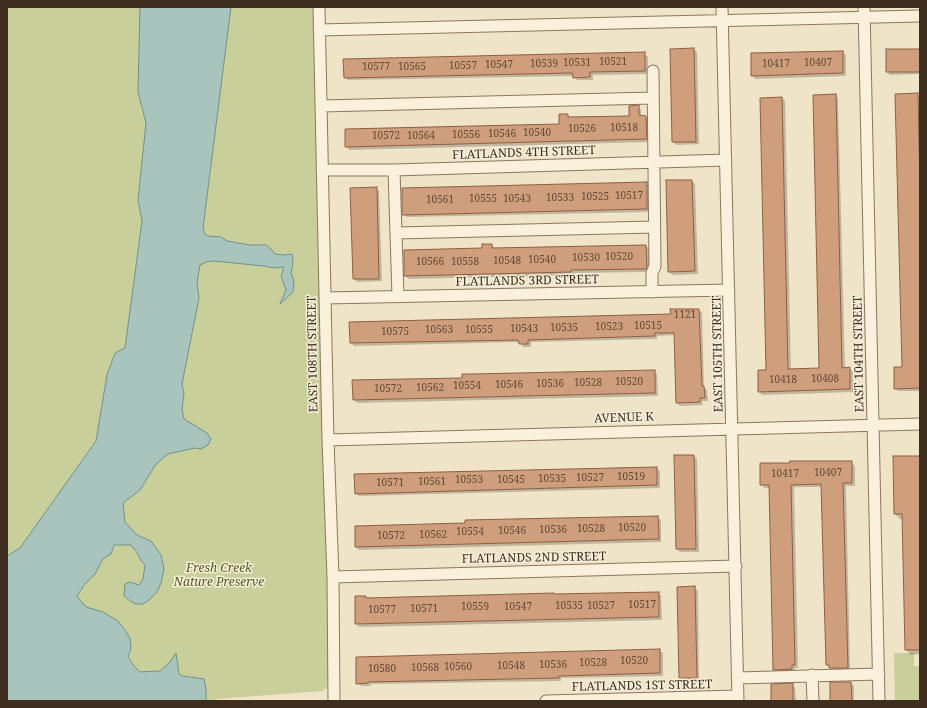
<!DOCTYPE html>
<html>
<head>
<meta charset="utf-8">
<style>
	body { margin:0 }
	#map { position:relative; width:927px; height:708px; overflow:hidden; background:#f0e4c8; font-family:"Noto Serif",serif }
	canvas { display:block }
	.frame { position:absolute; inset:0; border:8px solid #3d2e20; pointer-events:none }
</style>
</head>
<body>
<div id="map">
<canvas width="927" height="708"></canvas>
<div class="frame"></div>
</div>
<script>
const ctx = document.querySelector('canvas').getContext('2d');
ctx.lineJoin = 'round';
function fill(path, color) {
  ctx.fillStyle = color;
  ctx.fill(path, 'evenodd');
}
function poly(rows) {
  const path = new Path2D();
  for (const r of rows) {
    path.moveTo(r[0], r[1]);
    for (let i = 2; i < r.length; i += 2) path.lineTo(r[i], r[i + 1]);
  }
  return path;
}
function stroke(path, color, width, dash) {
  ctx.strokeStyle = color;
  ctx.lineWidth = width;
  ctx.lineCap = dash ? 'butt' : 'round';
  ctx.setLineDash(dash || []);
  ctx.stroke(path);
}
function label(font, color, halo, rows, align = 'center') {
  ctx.font = font + ' "Noto Serif",serif';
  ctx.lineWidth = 3;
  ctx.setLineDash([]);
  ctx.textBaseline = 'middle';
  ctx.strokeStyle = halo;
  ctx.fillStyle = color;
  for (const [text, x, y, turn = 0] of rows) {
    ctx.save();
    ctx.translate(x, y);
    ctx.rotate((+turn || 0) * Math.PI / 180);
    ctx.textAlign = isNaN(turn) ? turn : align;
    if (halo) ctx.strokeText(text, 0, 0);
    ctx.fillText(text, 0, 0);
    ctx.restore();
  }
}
fill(poly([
	[7,7,150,7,155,125,132,353,102,446,7,566],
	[219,7,316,7,334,688,323,689,323,691,216,699,216,701,188,701,138,676,71,603,118,501,166,416],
	[894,653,914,653,914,666,920,666,920,701,895,701]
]), '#c9cf9b');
const water = poly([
	[140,7,231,7,203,228,205,234,208,236,221,237,227,241,250,245,266,245,271,249,275,254,284,255,292,254,293,263,291,273,294,281,293,292,280,304,286,290,281,276,284,267,274,268,264,266,214,261,206,262,200,265,197,282,199,298,182,384,184,394,182,409,184,419,207,433,211,439,208,445,201,449,195,448,168,454,156,464,140,490,123,503,125,522,137,535,151,541,161,555,164,569,161,583,157,592,148,601,143,604,136,604,130,601,124,596,125,584,130,582,139,585,143,579,145,565,142,562,136,551,131,545,114,545,111,554,103,559,95,574,85,584,77,596,86,607,103,612,118,621,125,630,130,638,131,649,128,657,134,666,140,672,160,671,170,662,176,653,179,674,183,676,204,679,206,690,206,701,7,701,7,556,20,548,96,441,107,375,115,353,125,348,142,221,138,200,146,123,138,92,140,7]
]);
fill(water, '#a9c4bc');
stroke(water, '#6f938a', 1);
fill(poly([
	[694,49,697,52,699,144,676,145,673,142],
	[920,50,920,74,890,75,887,72],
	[842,52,846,55,846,76,755,79,752,75],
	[644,54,648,57,648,74,593,75,593,80,577,80,574,76,348,80,345,77],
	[917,94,920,97,920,391,898,391,895,388,903,368],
	[835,95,838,98,845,369,849,368,853,372,853,392,762,395,759,391,767,371,782,98,785,101,791,370,820,369],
	[638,106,641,110,641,117,646,117,649,120,649,142,349,150,346,146,560,125,567,115,570,118,630,117],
	[667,181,692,181,695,184,698,274,673,275,669,272],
	[646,183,650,186,650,212,407,217,403,214],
	[376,188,379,191,382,281,357,282,354,279],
	[492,245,495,249,646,246,649,249,649,272,574,273,574,275,409,279,405,276,483,249],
	[699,310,702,313,704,387,707,390,708,401,702,401,703,405,680,406,677,403,675,335,657,336,657,339,531,342,531,347,523,347,520,342,354,346,351,343,672,315],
	[654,371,657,374,658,396,357,403,354,399,463,379],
	[694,456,697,459,699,552,680,552,677,549],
	[920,457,920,654,911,655,906,650,903,519,900,519,895,514],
	[851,462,855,466,855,486,846,486,850,671,833,671,827,664,822,487,794,487,798,668,795,668,795,672,778,673,774,670,770,488,765,488,761,485],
	[656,468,660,471,660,488,359,496,356,493],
	[658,517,661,520,661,542,359,550,356,547],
	[694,587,698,591,699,681,683,681,680,678],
	[658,593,661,596,662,620,359,627,356,623,366,597,367,599],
	[659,650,663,653,663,676,561,678,561,681,371,684,371,686,361,686,357,683],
	[851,683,854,686,854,701,831,701],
	[792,684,795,688,796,701,772,701]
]), '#0003');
const building = poly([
	[694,48,696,142,672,142,670,49,694,48],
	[886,49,920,49,920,72,886,72,886,49],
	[843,51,843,73,751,76,751,53,843,51],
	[645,52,645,71,590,72,590,77,573,78,572,73,344,78,343,59,645,52],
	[918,93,920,187,920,388,894,389,894,367,902,367,895,94,918,93],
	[836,94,842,368,850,367,850,389,758,392,758,370,766,370,760,98,782,97,788,369,819,368,813,95,836,94],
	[639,105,639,115,646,116,647,139,345,147,345,129,559,124,559,114,568,114,568,117,629,116,629,106,639,105],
	[666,180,692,180,695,271,668,272,666,180],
	[647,182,647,209,402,215,402,188,647,182],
	[377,187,379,279,353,279,350,188,377,187],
	[482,244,492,244,492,248,646,245,647,268,646,269,571,270,571,272,404,276,404,250,482,248,482,244],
	[670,309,699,309,702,386,704,386,705,398,700,398,700,402,676,403,674,333,655,333,655,336,528,340,528,344,519,344,518,340,350,343,349,322,671,314,670,309],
	[655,370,655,393,353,400,352,380,462,378,462,374,472,374,655,370],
	[674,455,694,455,696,549,676,549,674,455],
	[893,456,920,456,920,650,905,650,902,514,894,514,893,456],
	[790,461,852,461,852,483,843,483,848,668,829,668,829,665,826,665,821,484,791,485,795,665,792,665,792,669,773,670,769,485,760,485,760,463,790,463,790,461],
	[657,467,657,485,355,494,354,474,657,467],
	[658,516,659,539,355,547,355,526,465,523,465,520,658,516],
	[695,586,697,678,679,678,677,587,695,586],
	[659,592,659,617,355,624,355,596,366,596,366,598,554,593,554,594,659,592],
	[660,649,660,673,559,676,559,678,368,682,368,683,356,684,356,657,660,649],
	[830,682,851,682,852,701,830,701,830,682],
	[793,683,793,701,771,701,771,684,793,683]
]);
fill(building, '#cf9f7d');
stroke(building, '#8d5f41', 1);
const minor = poly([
	[319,7,328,440,333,577,334,701],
	[722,7,738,701],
	[864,7,879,701],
	[319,30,920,16],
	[321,106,653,98],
	[322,170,394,170,726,160],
	[394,170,398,297],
	[396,233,654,227],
	[652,292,652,273,655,266,653,71],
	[325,298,729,290],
	[328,440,920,424],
	[333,577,736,566],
	[812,675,813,701],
	[738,678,879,674],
	[546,701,738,696]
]);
stroke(minor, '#8d765c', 13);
stroke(minor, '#faf1dc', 11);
label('10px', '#624a37', null, [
	["10521",613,62],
	["10531",577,63],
	["10407",818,63],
	["10539",544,64],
	["10417",776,64],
	["10547",499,65],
	["10557",463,66],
	["10577",376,67],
	["10565",412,67],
	["10518",624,128],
	["10526",582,129],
	["10540",537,133],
	["10546",502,134],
	["10556",466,135],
	["10572",386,136],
	["10564",421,136],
	["10517",629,196],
	["10525",595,197],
	["10533",560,198],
	["10555",483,199],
	["10543",517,199],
	["10561",440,200],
	["10520",619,257],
	["10530",586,258],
	["10540",542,260],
	["10548",507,261],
	["10566",430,262],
	["10558",465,262],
	["1121",685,315],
	["10515",648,326],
	["10523",609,327],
	["10535",564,328],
	["10543",524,329],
	["10563",439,330],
	["10555",479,330],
	["10575",395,332],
	["10408",825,379],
	["10418",783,380],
	["10520",629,382],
	["10528",588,383],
	["10536",550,384],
	["10546",509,385],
	["10554",467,386],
	["10562",430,388],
	["10572",388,389],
	["10407",828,473],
	["10417",785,474],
	["10519",631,477],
	["10527",590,478],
	["10535",552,479],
	["10553",469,480],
	["10545",511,480],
	["10561",432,482],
	["10571",390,483],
	["10520",632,528],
	["10528",591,529],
	["10536",553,530],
	["10546",512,531],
	["10554",470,532],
	["10562",433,535],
	["10572",391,536],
	["10517",642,605],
	["10535",569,606],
	["10527",601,606],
	["10559",475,607],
	["10547",518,607],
	["10571",424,609],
	["10577",382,610],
	["10520",634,661],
	["10528",593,663],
	["10536",553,665],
	["10548",511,666],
	["10560",458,667],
	["10568",425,668],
	["10580",382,669]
]);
label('12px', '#3d2e20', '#f7eed8', [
	["FLATLANDS 4TH STREET",524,153,-2],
	["FLATLANDS 3RD STREET",527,281,-1],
	["EAST 108TH STREET",313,354,-91],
	["EAST 105TH STREET",718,354,-91],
	["EAST 104TH STREET",859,354,-91],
	["AVENUE K",624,418,-2],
	["FLATLANDS 2ND STREET",534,558,-1],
	["FLATLANDS 1ST STREET",642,686,-1]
]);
label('italic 12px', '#4d5a26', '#f7eed8', [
	["Fresh Creek",219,569],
	["Nature Preserve",219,583]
]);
</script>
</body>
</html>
